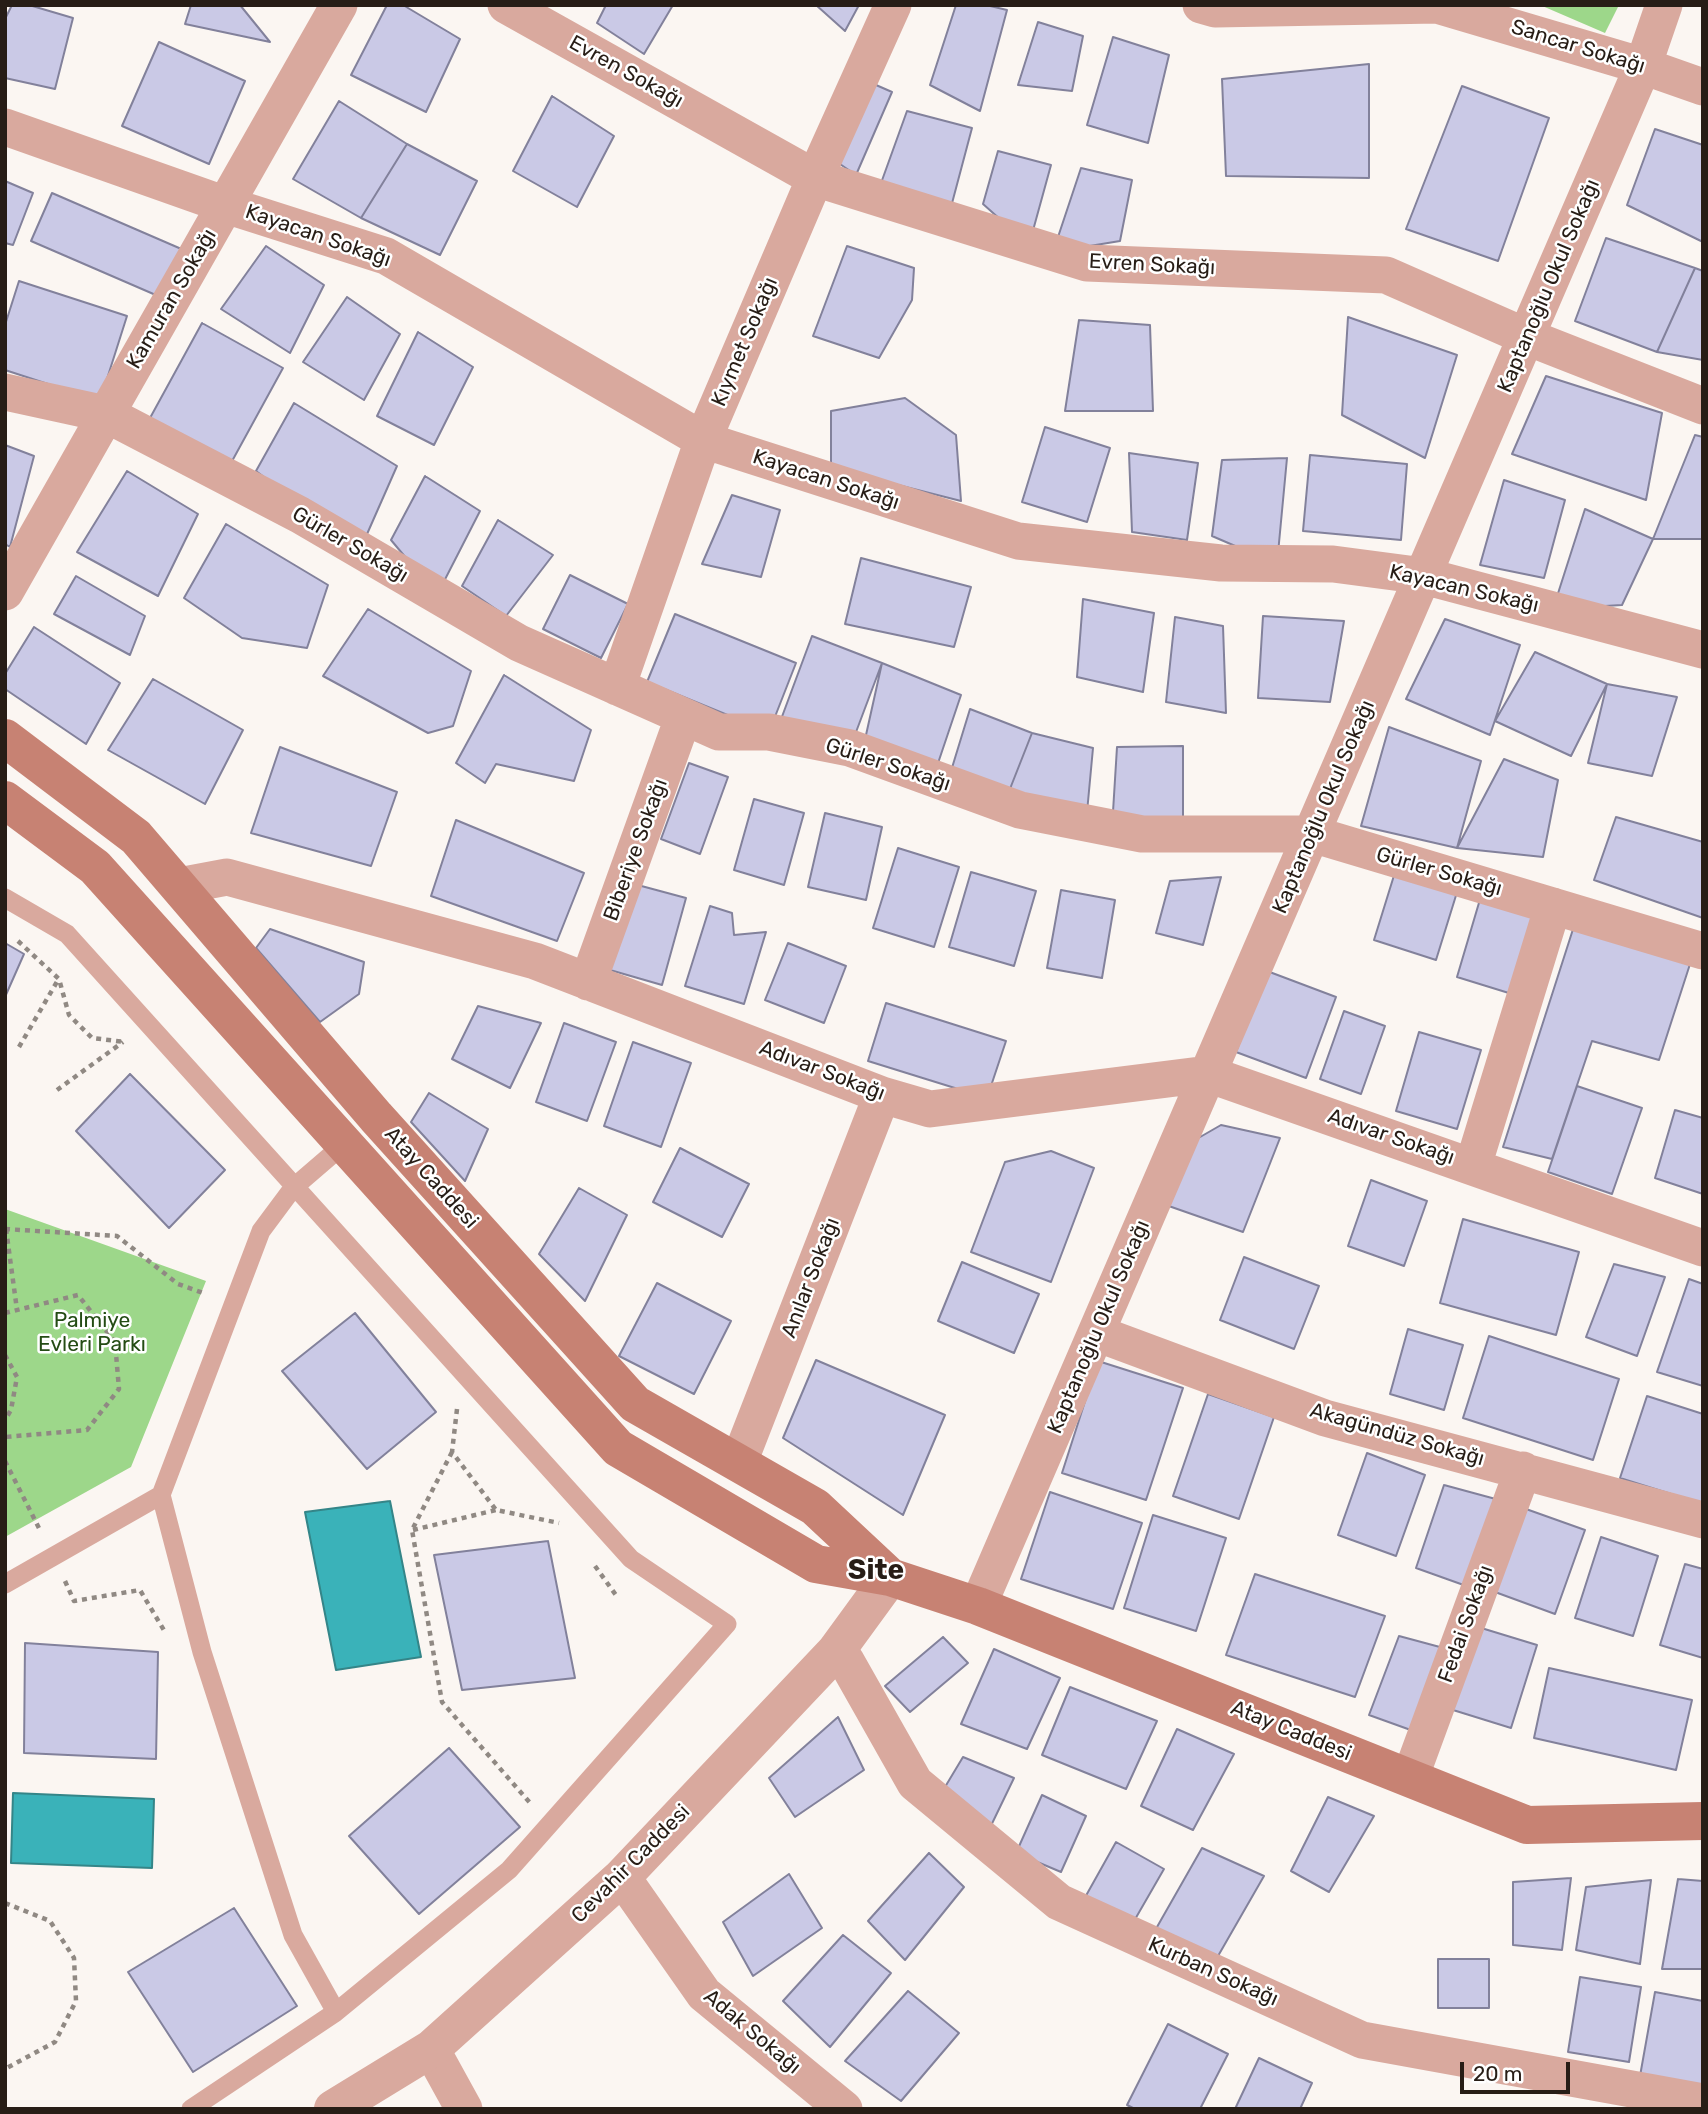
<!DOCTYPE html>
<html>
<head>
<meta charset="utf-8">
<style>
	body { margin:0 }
	#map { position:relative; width:1708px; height:2114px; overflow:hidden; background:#fbf6f2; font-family:Rubik,sans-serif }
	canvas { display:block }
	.frame { position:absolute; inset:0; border:7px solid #271d16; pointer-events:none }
	.scale { position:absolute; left:1460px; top:2062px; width:110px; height:32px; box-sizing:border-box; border:4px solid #271d16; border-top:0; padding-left:9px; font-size:21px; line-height:24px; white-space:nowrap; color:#271d16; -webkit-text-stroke:5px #fff; paint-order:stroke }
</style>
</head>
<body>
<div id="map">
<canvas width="1708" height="2114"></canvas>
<div class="frame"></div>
<div class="scale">20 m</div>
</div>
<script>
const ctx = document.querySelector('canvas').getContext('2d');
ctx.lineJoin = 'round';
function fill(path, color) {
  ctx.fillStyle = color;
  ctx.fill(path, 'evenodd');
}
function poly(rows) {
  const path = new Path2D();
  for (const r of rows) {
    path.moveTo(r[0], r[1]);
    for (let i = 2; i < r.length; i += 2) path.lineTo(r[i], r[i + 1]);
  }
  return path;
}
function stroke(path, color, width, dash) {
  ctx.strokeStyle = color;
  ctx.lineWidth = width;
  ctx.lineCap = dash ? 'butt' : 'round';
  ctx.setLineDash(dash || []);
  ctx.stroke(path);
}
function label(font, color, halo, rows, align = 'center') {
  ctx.font = font + ' Rubik,sans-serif';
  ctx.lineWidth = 5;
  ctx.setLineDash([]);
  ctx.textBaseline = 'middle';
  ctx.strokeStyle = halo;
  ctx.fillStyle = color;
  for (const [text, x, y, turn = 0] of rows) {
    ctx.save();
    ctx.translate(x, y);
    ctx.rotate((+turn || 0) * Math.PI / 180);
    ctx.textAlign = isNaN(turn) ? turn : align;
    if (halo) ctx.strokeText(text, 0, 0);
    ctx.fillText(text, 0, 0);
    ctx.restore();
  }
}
fill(poly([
	[1540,5,1619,5,1605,33],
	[5,1209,206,1281,131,1467,5,1537]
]), '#9dd78a');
const water = poly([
	[390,1501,421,1657,336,1670,305,1512,390,1501],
	[13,1793,154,1799,152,1868,11,1863,13,1793]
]);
fill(water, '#3ab2b9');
stroke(water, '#348588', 2);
const building = poly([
	[12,5,29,5,73,18,55,89,5,78,5,19,12,5],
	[191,5,240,5,270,42,185,24,191,5],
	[387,5,403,5,460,39,426,112,351,75,387,5],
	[606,5,673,5,644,54,597,23,606,5],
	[816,5,859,5,845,31,816,5],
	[956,5,986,5,1007,10,980,111,930,85,956,5],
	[1038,22,1083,36,1072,91,1018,85,1038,22],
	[1113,37,1169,55,1148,143,1087,125,1113,37],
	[159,42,245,81,209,164,122,126,159,42],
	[1369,64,1369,178,1226,176,1222,79,1369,64],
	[860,78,892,92,856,175,837,162,860,78],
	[1462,86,1549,118,1498,261,1406,229,1462,86],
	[552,96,614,136,577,207,513,171,552,96],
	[339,101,407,144,361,218,293,179,339,101],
	[907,111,972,128,951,207,876,197,907,111],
	[1655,129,1703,145,1703,242,1627,205,1655,129],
	[407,144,477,181,440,255,361,218,407,144],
	[998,151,1051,165,1029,245,983,204,998,151],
	[1081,168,1132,180,1120,241,1053,252,1081,168],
	[5,181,33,193,13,245,5,243,5,181],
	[52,193,186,251,165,299,31,241,52,193],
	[1606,238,1695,268,1657,352,1575,321,1606,238],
	[266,246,324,285,290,353,221,309,266,246],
	[847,246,914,268,912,300,879,358,813,336,847,246],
	[1695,268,1703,271,1703,360,1657,352,1695,268],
	[19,281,127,316,100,401,5,370,5,325,19,281],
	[347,297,400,334,364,400,303,362,347,297],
	[1348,317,1457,355,1425,458,1342,415,1348,317],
	[1079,320,1150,325,1153,411,1065,411,1079,320],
	[202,323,283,368,231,463,150,418,202,323],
	[418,332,473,367,434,445,377,416,418,332],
	[1546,376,1662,413,1646,500,1512,454,1546,376],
	[905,398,956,435,961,501,831,468,831,411,905,398],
	[294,403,397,466,360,550,256,471,294,403],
	[1045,427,1110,448,1087,522,1022,502,1045,427],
	[1695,435,1703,437,1703,539,1653,539,1695,435],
	[5,445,34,456,10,547,5,544,5,445],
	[1129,453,1198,463,1187,540,1132,532,1129,453],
	[1310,455,1407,464,1401,540,1303,531,1310,455],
	[1287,458,1277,564,1212,536,1222,460,1287,458],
	[127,471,198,514,158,596,77,552,127,471],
	[425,476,480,511,437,595,391,540,425,476],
	[1504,480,1565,500,1544,578,1480,565,1504,480],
	[732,495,780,510,761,577,702,564,732,495],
	[1585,509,1653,539,1622,605,1553,609,1585,509],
	[498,520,553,555,506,616,462,586,498,520],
	[226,524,328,585,307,648,242,638,184,598,226,524],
	[861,558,971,587,954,647,845,624,861,558],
	[570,575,628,604,601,658,543,629,570,575],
	[76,576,145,616,130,655,54,614,76,576],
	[1083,599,1154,613,1143,692,1077,677,1083,599],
	[368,609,471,671,453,726,428,733,323,676,368,609],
	[675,614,796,663,769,732,647,682,675,614],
	[1263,616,1344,621,1330,702,1258,698,1263,616],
	[1175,617,1223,626,1226,713,1166,702,1175,617],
	[1445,619,1520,645,1490,735,1406,699,1445,619],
	[34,627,120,683,86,744,5,689,5,674,34,627],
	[812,636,882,663,850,748,780,722,812,636],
	[1535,652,1607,684,1571,756,1495,721,1535,652],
	[882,663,961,695,933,778,862,753,882,663],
	[504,675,591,730,574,781,496,764,485,783,456,763,504,675],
	[153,679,243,730,205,804,108,750,153,679],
	[1607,684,1677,697,1652,776,1588,763,1607,684],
	[970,709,1032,733,1004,804,951,771,970,709],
	[1389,727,1481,761,1457,848,1361,826,1389,727],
	[1032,733,1093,748,1086,823,1004,804,1032,733],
	[1183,746,1183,832,1112,828,1117,747,1183,746],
	[280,747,397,792,371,866,251,833,280,747],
	[1504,759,1558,780,1543,857,1457,848,1504,759],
	[689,763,728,777,700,854,661,839,689,763],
	[754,799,804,813,784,885,734,870,754,799],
	[825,813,882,827,866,900,808,887,825,813],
	[1616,817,1703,842,1703,918,1594,880,1616,817],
	[456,820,584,873,557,941,431,896,456,820],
	[898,848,959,867,934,947,873,928,898,848],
	[1396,869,1458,889,1436,960,1374,940,1396,869],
	[971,872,1036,891,1014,966,949,947,971,872],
	[1221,877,1203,945,1156,933,1170,881,1221,877],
	[634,884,686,898,662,985,610,970,634,884],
	[1061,890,1115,900,1102,978,1047,968,1061,890],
	[1481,896,1537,913,1512,994,1457,977,1481,896],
	[710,906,732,913,734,935,766,932,744,1004,685,986,710,906],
	[1575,923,1691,961,1659,1060,1592,1041,1552,1159,1503,1147,1575,923],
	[270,929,364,962,359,994,320,1022,256,948,270,929],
	[5,943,24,954,5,997,5,943],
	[788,943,846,966,824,1023,765,1000,788,943],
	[1267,971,1336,997,1306,1078,1236,1052,1267,971],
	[886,1003,1006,1041,987,1098,868,1061,886,1003],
	[478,1006,541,1023,510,1088,452,1059,478,1006],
	[1344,1011,1385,1026,1361,1094,1320,1079,1344,1011],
	[564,1023,616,1042,587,1121,536,1102,564,1023],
	[1419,1032,1481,1050,1457,1129,1396,1111,1419,1032],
	[633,1042,691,1063,661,1147,604,1126,633,1042],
	[130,1074,225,1170,169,1228,76,1131,130,1074],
	[1577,1086,1642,1108,1612,1194,1548,1172,1577,1086],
	[429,1093,488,1129,465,1181,411,1122,429,1093],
	[1675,1110,1703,1118,1703,1194,1655,1178,1675,1110],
	[1221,1125,1280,1138,1243,1232,1163,1204,1181,1148,1221,1125],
	[680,1148,749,1184,722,1237,653,1202,680,1148],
	[1051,1151,1094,1168,1051,1282,971,1252,1005,1162,1051,1151],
	[1371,1180,1427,1201,1404,1266,1348,1246,1371,1180],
	[579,1188,627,1215,585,1301,539,1254,579,1188],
	[1463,1219,1579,1252,1556,1335,1440,1303,1463,1219],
	[1244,1257,1319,1286,1294,1349,1220,1320,1244,1257],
	[962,1262,1039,1294,1014,1353,938,1321,962,1262],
	[1614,1264,1665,1277,1637,1356,1586,1337,1614,1264],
	[1689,1279,1703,1284,1703,1386,1657,1372,1689,1279],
	[657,1283,731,1321,694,1394,619,1356,657,1283],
	[355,1313,436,1412,367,1469,282,1371,355,1313],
	[1408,1329,1463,1345,1444,1410,1390,1394,1408,1329],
	[1489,1336,1619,1379,1593,1460,1463,1418,1489,1336],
	[816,1360,945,1415,903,1515,783,1438,816,1360],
	[1098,1361,1183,1388,1146,1500,1062,1473,1098,1361],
	[1208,1394,1274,1417,1239,1519,1173,1496,1208,1394],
	[1647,1396,1703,1414,1703,1504,1620,1478,1647,1396],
	[1367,1453,1425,1475,1396,1556,1338,1535,1367,1453],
	[1444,1485,1503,1501,1472,1588,1416,1568,1444,1485],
	[1050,1492,1142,1523,1113,1609,1021,1579,1050,1492],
	[1526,1509,1585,1530,1555,1614,1495,1592,1526,1509],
	[1153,1515,1226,1538,1196,1631,1124,1608,1153,1515],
	[1601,1537,1658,1556,1633,1636,1575,1618,1601,1537],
	[548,1541,575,1678,462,1690,434,1555,548,1541],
	[1685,1564,1703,1569,1703,1658,1660,1645,1685,1564],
	[1255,1574,1385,1616,1355,1697,1226,1655,1255,1574],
	[1478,1627,1537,1645,1511,1728,1453,1710,1478,1627],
	[1399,1636,1451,1650,1419,1733,1369,1715,1399,1636],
	[943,1637,968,1663,910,1712,885,1686,943,1637],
	[25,1643,158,1652,156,1759,24,1753,25,1643],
	[994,1649,1060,1678,1027,1749,961,1724,994,1649],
	[1549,1668,1692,1700,1676,1770,1534,1738,1549,1668],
	[1070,1687,1157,1721,1126,1789,1042,1755,1070,1687],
	[838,1717,864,1770,795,1817,769,1778,838,1717],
	[1177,1729,1234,1754,1193,1830,1141,1806,1177,1729],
	[449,1748,520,1827,419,1914,349,1836,449,1748],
	[963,1757,1014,1778,986,1836,939,1797,963,1757],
	[1042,1795,1086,1816,1061,1872,1016,1853,1042,1795],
	[1328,1797,1374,1816,1329,1892,1291,1871,1328,1797],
	[1116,1842,1164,1869,1130,1928,1083,1901,1116,1842],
	[1202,1848,1264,1876,1214,1963,1153,1934,1202,1848],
	[929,1853,964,1887,905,1960,868,1921,929,1853],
	[789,1874,822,1928,753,1976,723,1922,789,1874],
	[1571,1878,1562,1950,1513,1945,1513,1882,1571,1878],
	[1678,1879,1703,1881,1703,1969,1662,1969,1678,1879],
	[1651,1880,1640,1964,1576,1950,1586,1887,1651,1880],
	[234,1908,297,2006,193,2072,128,1972,234,1908],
	[843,1935,891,1973,830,2047,783,2001,843,1935],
	[1438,1959,1489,1959,1489,2008,1438,2008,1438,1959],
	[1580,1977,1641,1987,1629,2062,1568,2052,1580,1977],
	[908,1991,959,2033,901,2101,845,2061,908,1991],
	[1655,1992,1703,2001,1703,2087,1640,2076,1655,1992],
	[1168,2024,1228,2054,1200,2109,1135,2109,1127,2105,1168,2024],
	[1259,2058,1312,2083,1300,2109,1235,2109,1259,2058]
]);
fill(building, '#cac9e6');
stroke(building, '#82819b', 2);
stroke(poly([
	[18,941,59,979,69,1015,92,1038,125,1042],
	[19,1047,58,980],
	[57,1090,123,1042],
	[5,1229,117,1236,178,1284,206,1294],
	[6,1229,17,1310],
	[5,1313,78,1295,115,1342,119,1389,87,1430,5,1437],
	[5,1355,17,1377,11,1410,5,1420],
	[457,1409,452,1452,496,1510,559,1523],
	[452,1452,412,1530,442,1702,531,1804],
	[5,1461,41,1532],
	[413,1530,496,1510],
	[595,1566,618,1598],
	[65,1581,74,1601,140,1590,165,1632],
	[5,1903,50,1921,74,1958,76,2001,55,2042,5,2069]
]), '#908983', 4.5, [5, 5]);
stroke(poly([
	[5,898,67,934,631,1559,727,1624,509,1870,336,2012,191,2109],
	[161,1495,202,1652,293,1935,336,2012],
	[5,1584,161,1495,261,1231,293,1188,343,1145]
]), '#d9a99e', 19);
stroke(poly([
	[506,5,815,178,1087,263,1386,275,1527,337,1703,406],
	[1201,5,1215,9,1437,5,1643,66,1703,87],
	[5,127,226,205,386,256,703,440,1018,541,1221,563,1333,564,1424,576,1703,650],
	[5,392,106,414,300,515,519,643,719,732,769,732,850,748,1020,810,1142,834,1312,834,1703,951],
	[5,592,339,5],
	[617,687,703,440,815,178,893,5],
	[179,886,227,877,535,961,882,1095,930,1109,1208,1074,1703,1248],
	[588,982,683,718],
	[1473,1166,1553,906],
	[1096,1333,1325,1418,1703,1520],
	[739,1462,882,1095],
	[978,1606,1643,66,1664,5],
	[836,1651,846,1661,915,1783,1059,1902,1362,2040,1703,2102],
	[1410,1778,1523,1470],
	[622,1877,704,1994,844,2109],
	[431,2049,464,2109]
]), '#d9a99e', 37);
stroke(poly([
	[333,2109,431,2049,622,1877,836,1651,890,1577]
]), '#d9a99e', 38);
stroke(poly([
	[5,738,136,837,376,1117,635,1404,815,1507,890,1577],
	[5,800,95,867,618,1448,816,1564,890,1577,978,1606,1527,1825,1703,1821]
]), '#c78273', 38);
label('21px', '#271d16', '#fff', [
	["Sancar Sokağı",1578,47,17],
	["Evren Sokağı",626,72,29],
	["Kayacan Sokağı",318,236,19],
	["Evren Sokağı",1152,265,3],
	["Kaptanoğlu Okul Sokağı",1549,286,-67],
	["Kamuran Sokağı",172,299,-60],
	["Kıymet Sokağı",745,342,-67],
	["Kayacan Sokağı",826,480,18],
	["Gürler Sokağı",350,545,30],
	["Kayacan Sokağı",1464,589,13],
	["Gürler Sokağı",888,765,18],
	["Kaptanoğlu Okul Sokağı",1324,807,-67],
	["Biberiye Sokağı",636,850,-70],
	["Gürler Sokağı",1439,872,16],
	["Adıvar Sokağı",822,1071,21],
	["Adıvar Sokağı",1391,1137,19],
	["Atay Caddesi",431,1178,48],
	["Anılar Sokağı",811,1278,-69],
	["Kaptanoğlu Okul Sokağı",1099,1327,-67],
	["Akagündüz Sokağı",1397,1435,16],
	["Fedai Sokağı",1466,1624,-70],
	["Atay Caddesi",1291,1731,22],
	["Cevahir Caddesi",631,1864,-45],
	["Kurban Sokağı",1213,1972,24],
	["Adak Sokağı",752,2032,40]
]);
label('21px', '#244c14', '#fff', [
	["Palmiye",92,1321],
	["Evleri Parkı",92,1345]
]);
label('bold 28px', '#271d16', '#fff', [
	["Site",876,1571]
]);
</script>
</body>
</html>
